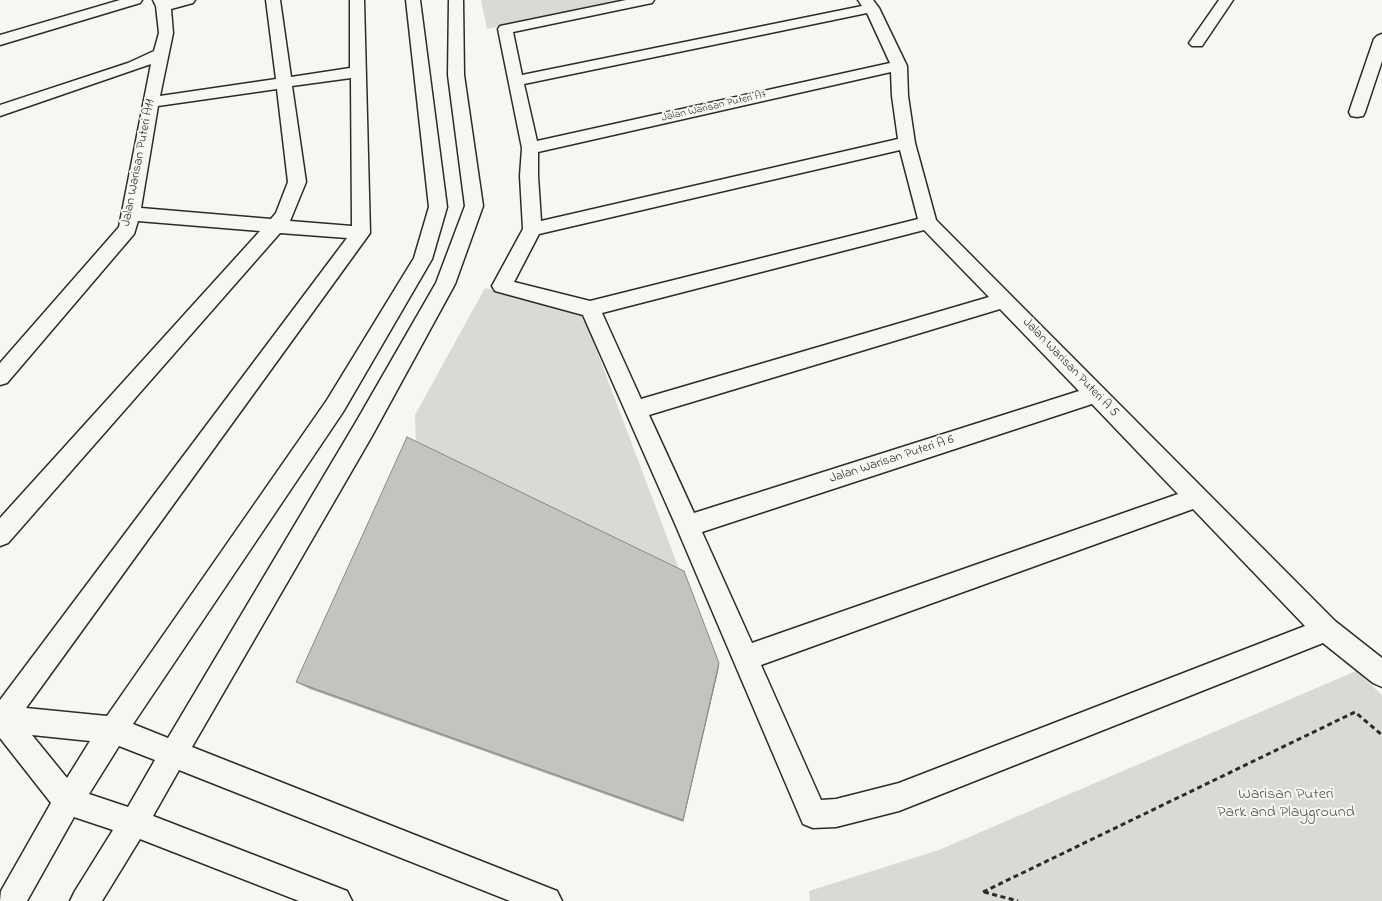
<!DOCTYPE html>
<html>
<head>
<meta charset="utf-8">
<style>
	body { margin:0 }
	canvas { display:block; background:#f6f6f2 }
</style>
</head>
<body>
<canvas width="1382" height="901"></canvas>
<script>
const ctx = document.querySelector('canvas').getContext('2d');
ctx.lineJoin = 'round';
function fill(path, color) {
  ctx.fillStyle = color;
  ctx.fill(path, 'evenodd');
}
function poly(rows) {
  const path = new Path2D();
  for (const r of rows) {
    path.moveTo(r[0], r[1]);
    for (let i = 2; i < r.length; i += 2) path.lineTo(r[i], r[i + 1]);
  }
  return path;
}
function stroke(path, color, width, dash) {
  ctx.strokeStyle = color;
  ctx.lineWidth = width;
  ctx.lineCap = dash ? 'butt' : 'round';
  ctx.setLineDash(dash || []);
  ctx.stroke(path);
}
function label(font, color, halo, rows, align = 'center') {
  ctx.font = font + ' "Indie Flower",sans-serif';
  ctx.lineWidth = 4;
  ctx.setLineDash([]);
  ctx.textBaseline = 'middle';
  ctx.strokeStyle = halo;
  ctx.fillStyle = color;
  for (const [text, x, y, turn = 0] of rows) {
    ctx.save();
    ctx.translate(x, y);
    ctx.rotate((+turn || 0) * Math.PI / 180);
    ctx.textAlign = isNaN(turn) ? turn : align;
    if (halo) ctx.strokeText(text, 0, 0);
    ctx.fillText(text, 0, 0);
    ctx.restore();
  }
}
fill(poly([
	[481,0,627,0,487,29],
	[485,288,584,317,684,582,416,451,415,415],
	[1356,671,1382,695,1382,901,810,901,809,891,939,850]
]), '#d9d9d5');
const minor = poly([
	[120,0,142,0,140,3,0,45,0,35,120,0],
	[153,0,195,0,193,3,171,9,173,33,160,96,276,79,266,0,280,0,291,77,350,68,350,0,364,0,370,233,26,708,107,716,327,400,414,258,429,207,406,0,420,0,447,207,432,259,343,412,133,724,168,738,356,422,436,283,465,206,448,75,449,0,463,0,464,75,483,206,455,284,372,436,192,747,557,891,562,901,510,901,179,770,153,816,347,891,352,901,299,901,140,839,102,901,70,901,75,891,113,830,74,817,27,901,0,901,1,891,51,803,0,738,0,700,347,238,280,233,8,543,0,546,0,518,260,231,138,221,134,234,7,383,0,385,0,363,119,227,151,64,0,116,0,105,128,63,154,51,159,33,156,6,153,0],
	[351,78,352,226,290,221,306,182,292,86,351,78],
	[277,89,288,182,276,213,271,219,141,208,158,106,277,89],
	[32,735,90,741,67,778,32,735],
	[119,746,155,760,128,807,89,794,119,746],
	[626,0,654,0,652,3,647,4,513,32,522,75,862,6,858,0,873,0,879,8,907,66,908,96,915,143,936,220,1335,621,1382,658,1382,687,1373,683,1323,643,899,811,836,827,813,828,803,824,676,526,583,315,495,291,492,286,523,229,520,176,522,148,498,29,500,26,505,25,626,0],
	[867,13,890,63,537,141,524,84,867,13],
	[891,72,892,96,898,139,541,221,538,176,538,152,891,72],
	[900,150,918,219,590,301,514,282,539,234,900,150],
	[924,230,989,297,641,399,602,313,924,230],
	[1000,309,1079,391,694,513,649,415,1000,309],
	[1092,404,1178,494,752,643,702,532,1092,404],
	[1193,509,1305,626,899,783,836,799,821,800,761,665,1193,509],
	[1219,0,1233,0,1202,46,1192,46,1189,43,1219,0],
	[1382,34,1382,61,1365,112,1363,116,1357,117,1351,116,1349,112,1374,39,1377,36,1382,34]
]);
stroke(minor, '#2b2b2b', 3);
stroke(poly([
	[983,892,1355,712,1382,735],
	[984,892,1018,901]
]), '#2b2b2b', 3, [5, 3.5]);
fill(minor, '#f6f6f2');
fill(poly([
	[719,663,718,671,683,822,310,689,296,682]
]), '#a8a8a5');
fill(poly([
	[719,663,718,671,683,822,683,820]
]), '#888886');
const building = poly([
	[407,437,684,571,719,663,683,820,296,682,407,437]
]);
fill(building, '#c3c3c0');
stroke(building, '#888886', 1);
label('11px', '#2b2b2b', '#f6f6f2', [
	["Jalan Warisan Puteri A7",714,107,-13]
]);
label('13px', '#2b2b2b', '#f6f6f2', [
	["Jalan Warisan Puteri A11",139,163,-79],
	["Jalan Warisan Puteri A 5",1070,368,46],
	["Jalan Warisan Puteri A 6",892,460,-18]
]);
label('16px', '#565656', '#f6f6f2', [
	["Warisan Puteri",1286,795],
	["Park and Playground",1286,813]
]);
</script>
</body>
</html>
